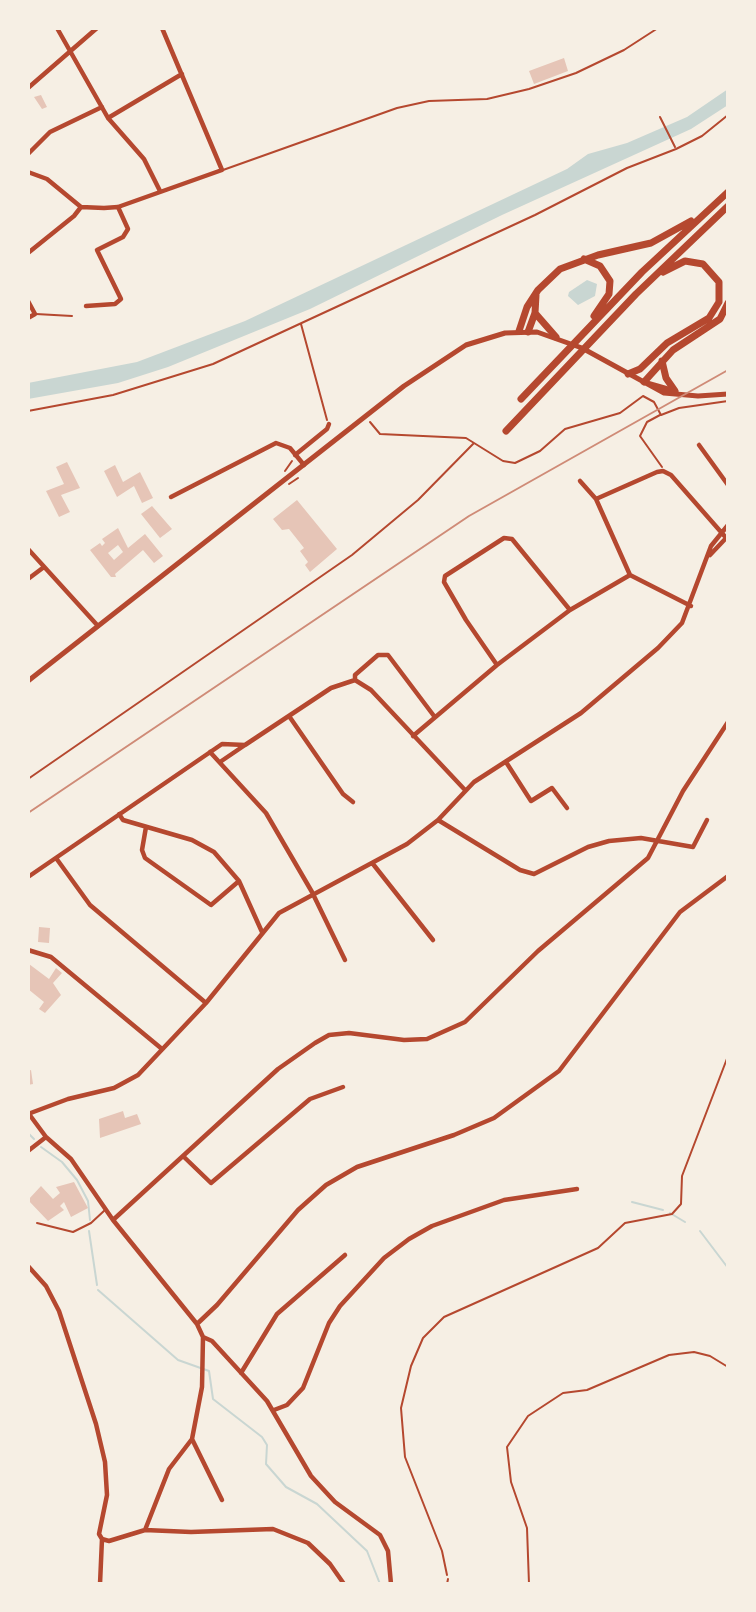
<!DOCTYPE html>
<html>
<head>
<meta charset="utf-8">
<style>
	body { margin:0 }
	#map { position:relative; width:756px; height:1612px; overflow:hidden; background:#f6efe4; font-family:Inter,sans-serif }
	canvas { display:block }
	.frame { position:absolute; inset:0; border:30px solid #f6efe4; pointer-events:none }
</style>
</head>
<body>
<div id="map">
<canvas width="756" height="1612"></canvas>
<div class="frame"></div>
</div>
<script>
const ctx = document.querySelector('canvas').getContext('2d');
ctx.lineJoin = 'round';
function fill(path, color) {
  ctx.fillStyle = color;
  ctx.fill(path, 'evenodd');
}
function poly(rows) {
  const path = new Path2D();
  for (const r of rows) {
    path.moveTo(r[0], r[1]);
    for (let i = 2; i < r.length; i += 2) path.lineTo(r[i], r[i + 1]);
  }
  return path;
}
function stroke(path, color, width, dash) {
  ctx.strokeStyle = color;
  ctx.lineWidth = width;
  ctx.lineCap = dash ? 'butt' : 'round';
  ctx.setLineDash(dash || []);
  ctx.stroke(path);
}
fill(poly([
	[728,89,728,105,691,129,502,215,310,309,168,367,118,383,28,399,28,383,137,362,245,321,567,169,588,154,627,143,687,117],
	[587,280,597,284,595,296,578,305,568,296,569,292]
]), '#c9d6d2');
stroke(poly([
	[28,1133,34,1139],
	[41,1147,62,1162,77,1180,88,1201,90,1220],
	[632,1202,663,1210],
	[670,1213,685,1222],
	[89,1231,97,1285],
	[700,1231,728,1268],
	[98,1290,178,1360,209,1371,213,1399,262,1437,267,1445,266,1464,286,1487,317,1504,367,1551,380,1584]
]), '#c9d6d2', 2);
fill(poly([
	[564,58,568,71,534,84,529,71],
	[41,95,47,107,42,109,34,97],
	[67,462,80,488,61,495,70,512,59,517,46,491,64,484,56,467],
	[115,465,123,482,140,472,153,498,142,503,134,486,117,497,104,471],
	[297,500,337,549,310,572,305,565,308,562,300,551,304,548,289,529,282,530,273,519],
	[152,506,172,529,160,538,141,514],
	[118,528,128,548,145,534,163,556,154,563,143,550,115,574,116,577,111,577,90,550,100,543,102,546,105,543,102,539],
	[118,545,123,552,114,560,108,553],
	[39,927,50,928,49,943,38,942],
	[29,964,49,979,56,968,62,973,53,983,61,995,45,1013,39,1009,44,1002,28,989],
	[31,1070,33,1084,28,1085,28,1071],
	[123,1111,125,1118,137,1114,141,1124,100,1138,99,1119],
	[74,1182,88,1208,71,1217,64,1202,60,1206,64,1210,48,1221,28,1200,41,1186,53,1199,60,1193,56,1187]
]), '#e6c5b7');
stroke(poly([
	[660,117,675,147],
	[301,324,327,420],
	[28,411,113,395,213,364,535,215,627,168,676,149,702,136,728,115],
	[660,415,647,422,640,436,662,467],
	[370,422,380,434,466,438,503,461,515,463,540,451,565,429,620,413,643,396,654,402,661,415,679,408,728,401],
	[285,471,292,461],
	[289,484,298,478],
	[28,779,352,555,418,500,474,443],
	[447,1575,442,1551,405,1457,401,1408,411,1366,423,1338,444,1317,598,1248,625,1223,672,1214,681,1204,682,1176,728,1056],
	[529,1584,527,1528,511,1482,507,1447,528,1416,563,1393,587,1390,669,1355,694,1352,710,1356,728,1367]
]), '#b5482f', 2);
stroke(poly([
	[223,170,397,108,429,101,487,99,529,89,576,73,624,50,658,28],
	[36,314,72,316],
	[37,1223,73,1232,91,1223,105,1210],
	[447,1584,448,1579]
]), '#b5482f', 2);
stroke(poly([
	[57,28,108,118,144,159,160,191],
	[28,88,97,28],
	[108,118,182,74],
	[28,154,50,132,102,107],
	[28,172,47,179,81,207,104,208,118,207,222,170,162,28],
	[28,253,74,216,81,207],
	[28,301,35,314,28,318],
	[86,306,115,304,121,299,97,250,123,237,128,229,118,207],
	[699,445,728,485],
	[295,455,327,429,329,424],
	[580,481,596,499],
	[171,497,276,443,290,448,304,465],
	[28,549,98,626],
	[710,555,728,536],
	[630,575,596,499,657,472,663,471,671,475,728,540],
	[630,575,691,606],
	[28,579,44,567],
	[497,665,466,620,444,582,445,576,504,538,512,539,570,610],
	[355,680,355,675,378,655,388,655,434,716],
	[289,716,343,794,353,802],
	[413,736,497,665,570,610,630,575],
	[210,752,266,813,312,892,345,960],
	[220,762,245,745],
	[506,762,531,801,552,788,567,808],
	[119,814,123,820,192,840,214,852,239,881,262,932],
	[438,820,520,870,534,874,588,847,609,841,641,838,693,847,707,820],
	[146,827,142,850,145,858,211,905,239,881],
	[56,858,90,905,206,1003],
	[373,864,433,940],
	[28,877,222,744,245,745,331,688,355,680,371,690,465,790],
	[28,950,51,957,162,1049],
	[28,1114,68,1099,114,1088,138,1075,206,1003,279,913,407,844,438,820,474,782,581,713,658,648,682,623,711,546,728,525],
	[29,1114,46,1137,71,1159,113,1220,197,1324,203,1337,212,1341,267,1401,311,1476,335,1502,380,1535,388,1551,391,1584],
	[28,1151,46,1137],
	[184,1157,211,1183,310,1099,343,1087],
	[113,1220,278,1069,315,1043,329,1035,349,1033,404,1040,427,1039,465,1022,538,951,648,858,683,791,728,722],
	[28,1266,46,1286,59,1311,96,1424,105,1462,107,1495,99,1534,102,1539,109,1541,145,1530,191,1532,273,1529,308,1543,330,1564,344,1584],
	[197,1324,217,1305,298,1210,326,1185,357,1167,454,1135,494,1118,559,1071,680,912,728,876],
	[241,1373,277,1314,345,1255],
	[274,1410,287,1405,303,1388,329,1323,340,1306,384,1258,409,1239,432,1226,504,1200,577,1189],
	[192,1439,222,1500],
	[145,1530,169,1469,192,1439,202,1387,203,1337],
	[100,1584,102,1539]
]), '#b5482f', 4.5);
stroke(poly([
	[647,383,675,391],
	[28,681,404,386,466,345,505,333,537,332,582,348,664,393,698,396,728,394]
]), '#b5482f', 5);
stroke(poly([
	[584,259,600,266,610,281,609,294,594,316],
	[535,313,556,337],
	[519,331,527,307,538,290,560,269,598,255,651,243,691,221],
	[528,332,535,313,536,295],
	[662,361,666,378,675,391],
	[628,374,640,369,667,343,709,318,719,302,719,282,703,264,685,261,663,272],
	[644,382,673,350,720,319,728,303],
	[521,399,642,272,728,192],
	[506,431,636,294,728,206]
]), '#b5482f', 7);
stroke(poly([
	[28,813,469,516,728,370]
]), '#cf8b77', 2);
</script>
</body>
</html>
